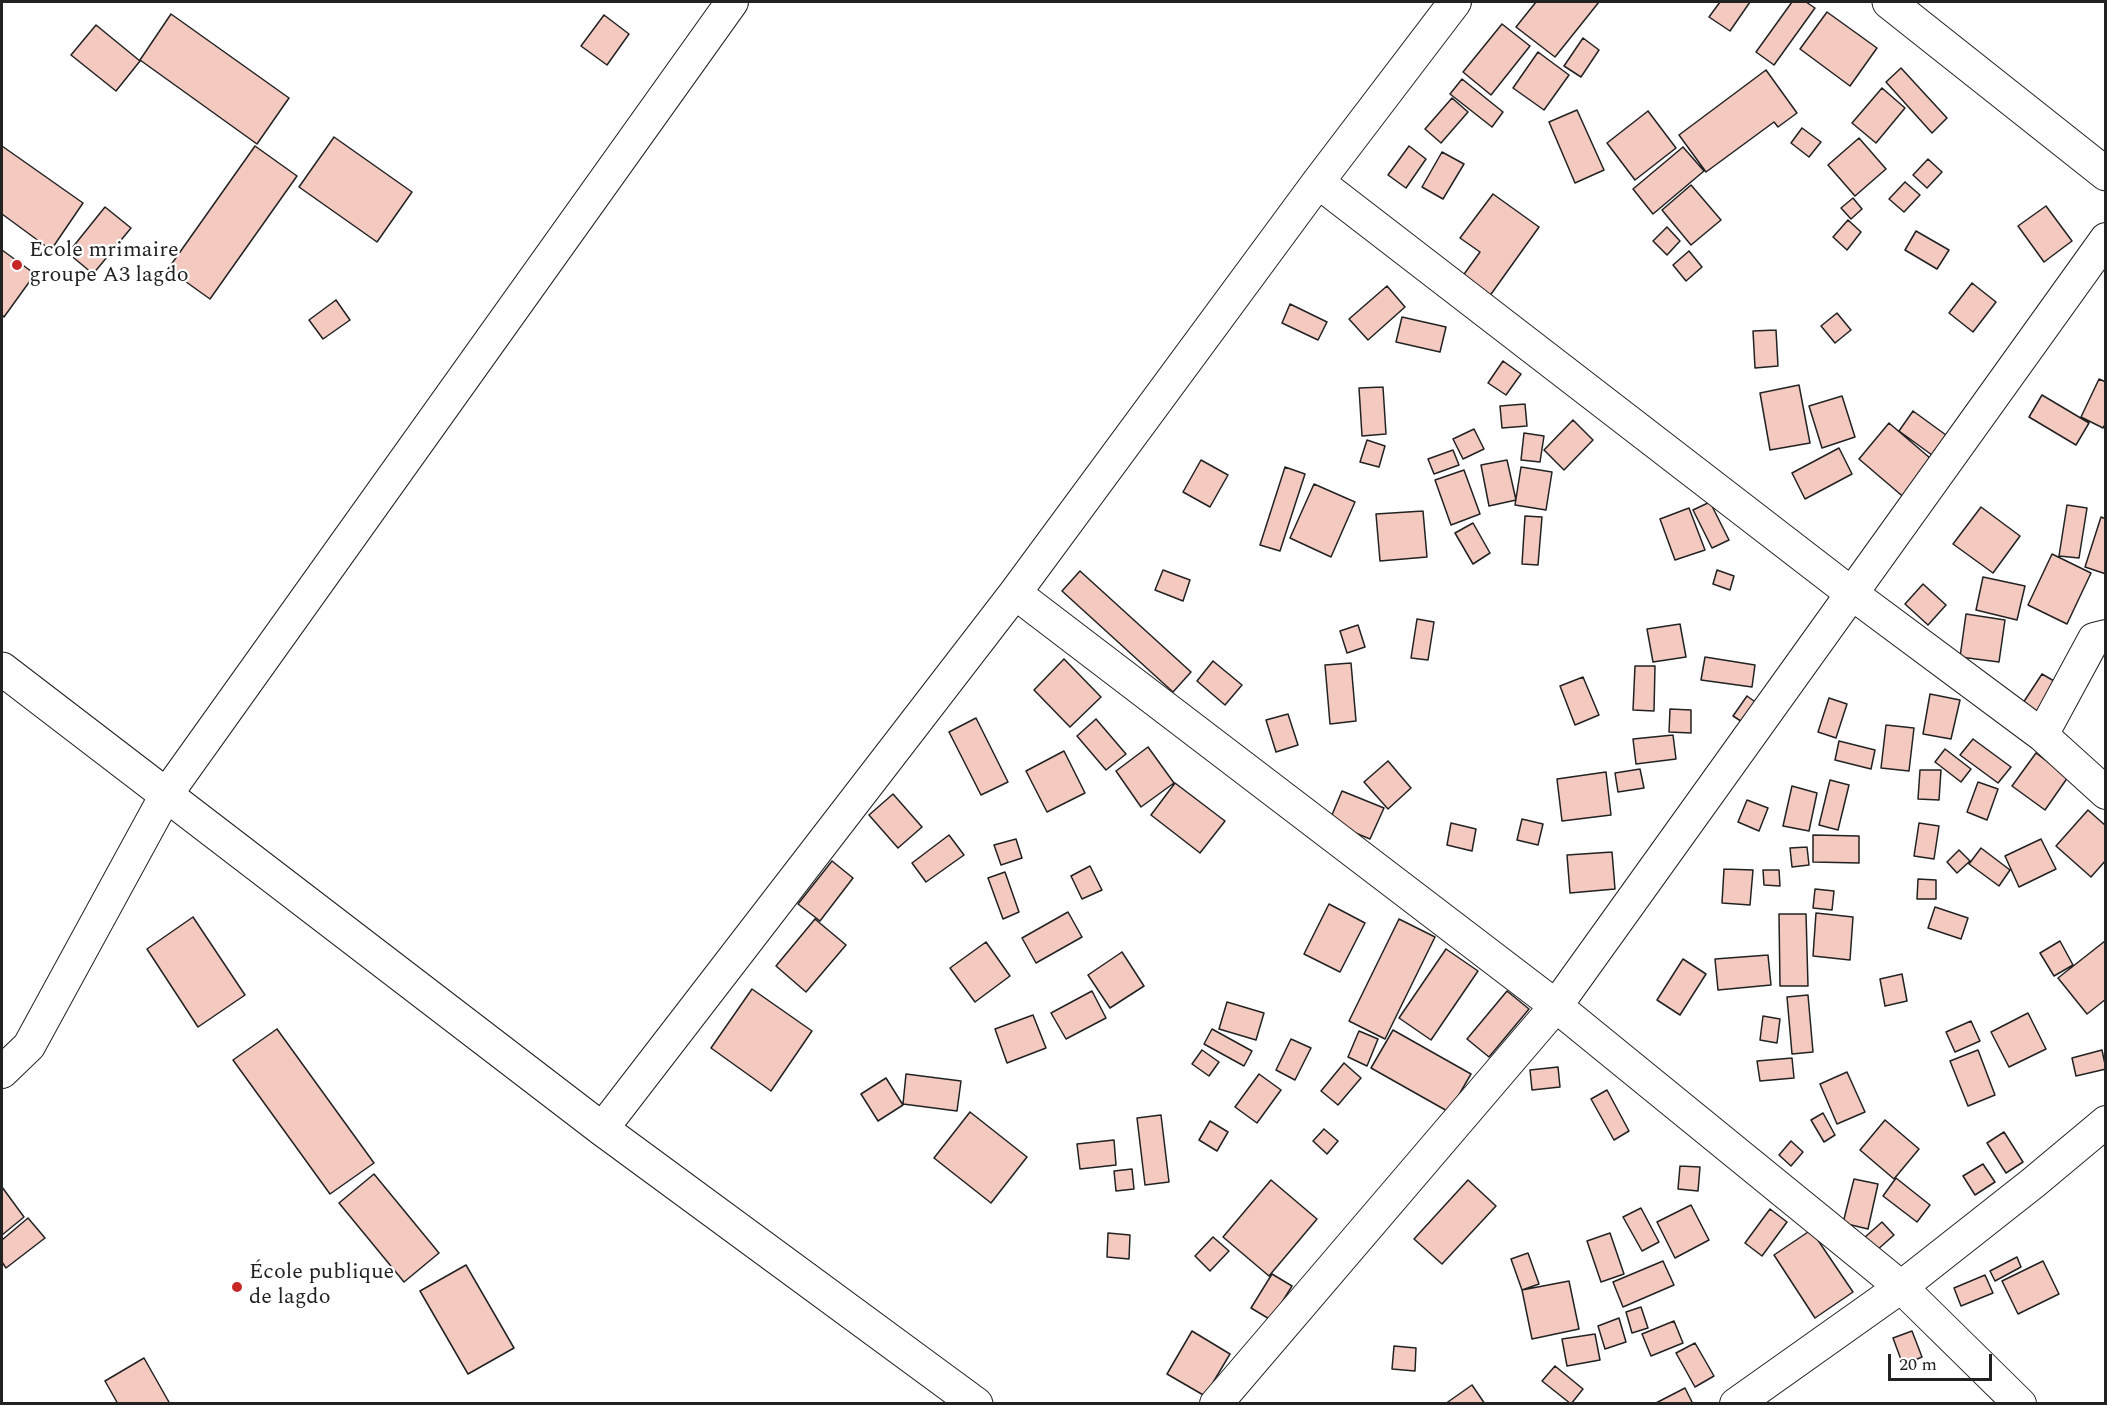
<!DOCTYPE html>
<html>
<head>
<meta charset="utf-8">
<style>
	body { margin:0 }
	#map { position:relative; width:2107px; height:1405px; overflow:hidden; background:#fff; font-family:Spectral,serif }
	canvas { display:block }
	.frame { position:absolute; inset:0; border:3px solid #222; pointer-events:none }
	.scale { position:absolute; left:1888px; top:1354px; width:104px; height:27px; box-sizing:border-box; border:3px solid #222; border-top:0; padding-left:8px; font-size:18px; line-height:21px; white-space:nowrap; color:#222; -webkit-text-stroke:4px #fff; paint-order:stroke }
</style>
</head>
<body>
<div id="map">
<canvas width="2107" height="1405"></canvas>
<div class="frame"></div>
<div class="scale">20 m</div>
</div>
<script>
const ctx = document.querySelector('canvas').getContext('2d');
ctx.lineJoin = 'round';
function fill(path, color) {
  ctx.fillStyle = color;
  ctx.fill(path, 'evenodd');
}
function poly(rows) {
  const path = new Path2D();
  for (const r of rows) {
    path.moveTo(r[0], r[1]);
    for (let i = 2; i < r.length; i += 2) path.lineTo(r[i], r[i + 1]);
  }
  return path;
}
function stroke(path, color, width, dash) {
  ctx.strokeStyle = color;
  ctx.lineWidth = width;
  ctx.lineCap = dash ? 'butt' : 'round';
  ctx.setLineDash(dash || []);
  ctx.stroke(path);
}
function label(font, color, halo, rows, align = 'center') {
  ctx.font = font + ' Spectral,serif';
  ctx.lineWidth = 4.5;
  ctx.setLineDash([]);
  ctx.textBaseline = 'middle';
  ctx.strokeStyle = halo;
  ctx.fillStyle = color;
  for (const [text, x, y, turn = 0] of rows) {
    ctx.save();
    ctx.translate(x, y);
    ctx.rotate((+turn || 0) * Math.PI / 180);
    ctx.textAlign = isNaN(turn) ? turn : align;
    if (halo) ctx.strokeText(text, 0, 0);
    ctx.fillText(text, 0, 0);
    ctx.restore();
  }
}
const building = poly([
	[1536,2,1599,2,1555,57,1516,27,1536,2],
	[1720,2,1750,2,1730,31,1709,17,1720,2],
	[1792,2,1806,2,1815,8,1774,65,1756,52,1792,2],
	[1827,12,1877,48,1850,86,1800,49,1827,12],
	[171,14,289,98,257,144,140,60,171,14],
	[604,15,629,34,607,65,581,46,604,15],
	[1502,24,1530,46,1491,95,1463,72,1502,24],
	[96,25,140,61,116,91,71,55,96,25],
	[1583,38,1599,50,1581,77,1564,66,1583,38],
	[1538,52,1569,75,1544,110,1513,88,1538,52],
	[1901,68,1947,118,1932,133,1886,82,1901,68],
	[1766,70,1797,113,1778,127,1774,122,1706,172,1679,135,1766,70],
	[1462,79,1503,112,1492,127,1450,94,1462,79],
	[1882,88,1905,108,1876,143,1852,123,1882,88],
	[1452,98,1468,112,1441,143,1425,129,1452,98],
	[1577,110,1604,170,1575,183,1549,122,1577,110],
	[1648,111,1676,148,1635,180,1607,143,1648,111],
	[1802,128,1821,142,1809,157,1791,143,1802,128],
	[334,137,412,192,377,242,299,187,334,137],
	[1859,138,1886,169,1855,196,1828,165,1859,138],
	[2,146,83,203,51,250,2,214,2,146],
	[255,146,297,176,210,299,168,269,255,146],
	[1409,146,1426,159,1406,188,1388,175,1409,146],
	[1683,147,1704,171,1653,214,1633,189,1683,147],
	[1442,152,1464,164,1443,199,1422,187,1442,152],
	[1928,159,1942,172,1927,188,1913,175,1928,159],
	[1905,182,1920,195,1904,212,1889,199,1905,182],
	[1691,185,1721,220,1691,245,1662,210,1691,185],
	[1493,194,1539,227,1489,297,1462,277,1480,252,1460,238,1493,194],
	[1853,198,1862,209,1851,219,1841,208,1853,198],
	[2046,206,2072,241,2044,262,2018,226,2046,206],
	[105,207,131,228,93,274,68,253,105,207],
	[1848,220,1861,232,1847,250,1833,237,1848,220],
	[1667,227,1680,241,1667,255,1653,241,1667,227],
	[1916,231,1949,250,1937,269,1905,250,1916,231],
	[2,250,35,274,4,317,2,315,2,250],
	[1689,251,1702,267,1686,281,1673,265,1689,251],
	[1972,283,1996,302,1973,332,1949,313,1972,283],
	[1387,286,1405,307,1368,340,1349,319,1387,286],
	[336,300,350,320,323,339,309,320,336,300],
	[1290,304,1327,322,1318,340,1282,323,1290,304],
	[1837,313,1851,330,1835,343,1821,326,1837,313],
	[1402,317,1446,327,1440,352,1396,342,1402,317],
	[1776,330,1778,366,1755,368,1753,331,1776,330],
	[1503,361,1521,374,1506,395,1488,383,1503,361],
	[2099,379,2106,382,2106,423,2103,428,2081,417,2099,379],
	[1799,385,1810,443,1770,450,1760,393,1799,385],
	[1383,387,1386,434,1362,436,1359,388,1383,387],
	[2042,395,2089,423,2076,445,2029,417,2042,395],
	[1842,396,1855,437,1822,448,1809,406,1842,396],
	[1525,404,1527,426,1502,428,1500,406,1525,404],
	[1913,411,1957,443,1943,463,1899,431,1913,411],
	[1573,420,1593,440,1564,470,1544,450,1573,420],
	[1889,423,1937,464,1907,500,1859,459,1889,423],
	[1474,429,1484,449,1463,459,1453,439,1474,429],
	[1524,433,1544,436,1540,462,1521,460,1524,433],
	[1367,440,1385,446,1379,467,1360,462,1367,440],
	[1839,448,1852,474,1805,499,1792,473,1839,448],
	[1453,450,1459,465,1434,474,1428,459,1453,450],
	[1201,460,1228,475,1210,507,1183,492,1201,460],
	[1507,460,1516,500,1489,506,1481,465,1507,460],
	[1285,467,1305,474,1280,551,1260,545,1285,467],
	[1521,467,1552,472,1546,510,1515,505,1521,467],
	[1464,470,1480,514,1451,525,1435,480,1464,470],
	[1314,484,1355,502,1331,557,1290,538,1314,484],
	[1710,502,1729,540,1712,548,1693,510,1710,502],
	[2067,505,2087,508,2079,558,2059,556,2067,505],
	[1981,507,2020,536,1993,573,1953,544,1981,507],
	[1689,508,1705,550,1675,560,1660,519,1689,508],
	[1423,511,1427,557,1380,561,1376,514,1423,511],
	[1525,516,1542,517,1538,565,1522,564,1525,516],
	[2101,517,2106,519,2106,574,2085,567,2101,517],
	[1473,523,1490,553,1473,564,1455,533,1473,523],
	[2052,554,2091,573,2067,624,2028,605,2052,554],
	[1163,570,1190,580,1183,601,1155,590,1163,570],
	[1717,570,1734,576,1730,590,1713,584,1717,570],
	[1080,571,1191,672,1173,692,1062,591,1080,571],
	[1983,577,2025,586,2017,620,1976,610,1983,577],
	[1923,584,1946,605,1928,625,1905,604,1923,584],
	[1966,614,2005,620,1999,662,1960,657,1966,614],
	[1417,619,1434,622,1428,660,1411,658,1417,619],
	[1680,624,1686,657,1653,662,1647,629,1680,624],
	[1358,625,1365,647,1347,653,1340,631,1358,625],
	[1705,657,1755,665,1752,687,1701,680,1705,657],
	[1064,659,1101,697,1070,727,1034,690,1064,659],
	[1213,661,1242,685,1225,705,1197,681,1213,661],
	[1351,663,1356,721,1330,724,1325,665,1351,663],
	[1635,666,1655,666,1654,711,1633,710,1635,666],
	[2042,674,2061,685,2042,716,2023,703,2042,674],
	[1583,677,1599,715,1575,725,1560,686,1583,677],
	[1930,694,1960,700,1951,739,1923,734,1930,694],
	[1747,696,1761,706,1747,725,1733,716,1747,696],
	[1829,698,1847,704,1836,738,1818,732,1829,698],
	[1670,709,1691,710,1691,733,1669,732,1670,709],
	[1288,714,1298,745,1276,752,1266,720,1288,714],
	[976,718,1008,782,981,795,949,732,976,718],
	[1096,719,1126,754,1106,770,1077,736,1096,719],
	[1886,725,1914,728,1909,771,1881,768,1886,725],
	[1673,735,1676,759,1636,764,1633,739,1673,735],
	[1973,739,2011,767,1998,783,1960,755,1973,739],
	[1839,741,1875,750,1871,769,1835,760,1839,741],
	[1148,747,1174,783,1141,807,1116,771,1148,747],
	[1945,749,1971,769,1961,782,1935,762,1945,749],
	[1064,751,1085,793,1047,812,1026,771,1064,751],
	[2036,753,2068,777,2045,810,2012,786,2036,753],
	[1388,761,1411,788,1388,809,1364,782,1388,761],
	[1640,769,1644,788,1618,792,1615,773,1640,769],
	[1920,770,1941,770,1939,800,1918,799,1920,770],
	[1606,772,1611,815,1562,821,1557,779,1606,772],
	[1830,780,1849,785,1838,830,1819,825,1830,780],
	[1978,782,1998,789,1987,820,1967,812,1978,782],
	[1175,783,1225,821,1200,853,1151,815,1175,783],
	[1792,786,1817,793,1809,831,1783,826,1792,786],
	[1342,791,1384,808,1370,839,1329,822,1342,791],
	[893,794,922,827,898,848,869,815,893,794],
	[1747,800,1768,808,1759,831,1738,822,1747,800],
	[2088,810,2106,826,2106,860,2091,877,2056,846,2088,810],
	[1522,819,1543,824,1538,845,1517,840,1522,819],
	[1451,823,1476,829,1472,851,1447,845,1451,823],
	[1919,823,1939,826,1934,859,1914,856,1919,823],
	[949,835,964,855,926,882,912,863,949,835],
	[1813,835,1859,836,1859,863,1813,862,1813,835],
	[1016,839,1022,858,1001,865,994,845,1016,839],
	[2041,839,2056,869,2019,887,2005,856,2041,839],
	[1807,847,1809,865,1792,867,1790,848,1807,847],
	[1981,848,2010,870,1999,886,1969,864,1981,848],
	[1959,850,1970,861,1957,873,1947,862,1959,850],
	[1612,852,1615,889,1570,893,1567,855,1612,852],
	[832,861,853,878,820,921,798,904,832,861],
	[1090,866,1102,890,1082,899,1071,876,1090,866],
	[1724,869,1753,870,1750,905,1722,903,1724,869],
	[1763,870,1779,870,1780,886,1764,885,1763,870],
	[1005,872,1019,912,1003,919,988,878,1005,872],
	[1918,879,1936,880,1936,899,1917,899,1918,879],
	[1815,889,1834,891,1832,910,1813,908,1815,889],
	[1329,904,1365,923,1340,972,1304,954,1329,904],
	[1935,907,1968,918,1961,939,1928,928,1935,907],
	[1068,912,1082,937,1036,963,1022,938,1068,912],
	[1816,913,1853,917,1850,960,1813,956,1816,913],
	[1779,914,1806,914,1808,986,1780,986,1779,914],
	[193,917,245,995,198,1027,147,949,193,917],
	[815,919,846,945,806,992,776,966,815,919],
	[1399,919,1435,937,1385,1039,1349,1021,1399,919],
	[2060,941,2073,965,2054,976,2040,953,2060,941],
	[2105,941,2106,999,2087,1014,2058,978,2105,941],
	[986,942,1010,976,975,1002,950,968,986,942],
	[1446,949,1478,971,1431,1040,1399,1018,1446,949],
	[1122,952,1144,986,1110,1008,1088,975,1122,952],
	[1768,955,1771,985,1718,990,1715,959,1768,955],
	[1683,959,1706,974,1680,1015,1657,1000,1683,959],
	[1902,974,1907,1001,1885,1006,1880,979,1902,974],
	[752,989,812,1031,771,1091,711,1048,752,989],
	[1092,991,1106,1018,1066,1039,1051,1013,1092,991],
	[1507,991,1529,1009,1489,1057,1467,1039,1507,991],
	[1808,995,1813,1052,1792,1054,1787,997,1808,995],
	[1227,1002,1264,1013,1256,1040,1219,1029,1227,1002],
	[2028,1013,2046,1049,2009,1067,1991,1032,2028,1013],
	[1033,1015,1046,1048,1007,1063,995,1029,1033,1015],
	[1763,1016,1780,1019,1777,1043,1760,1040,1763,1016],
	[1971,1021,1980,1041,1955,1052,1946,1032,1971,1021],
	[277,1029,374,1163,330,1194,233,1060,277,1029],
	[1212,1029,1252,1051,1244,1066,1204,1044,1212,1029],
	[1393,1030,1471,1074,1449,1112,1371,1068,1393,1030],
	[1359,1031,1378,1039,1367,1066,1348,1057,1359,1031],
	[1291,1039,1311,1048,1295,1080,1276,1070,1291,1039],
	[1202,1050,1219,1062,1209,1076,1192,1064,1202,1050],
	[1978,1050,1995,1095,1968,1106,1950,1061,1978,1050],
	[2102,1050,2106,1069,2076,1076,2072,1058,2102,1050],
	[1792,1058,1794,1078,1760,1081,1757,1061,1792,1058],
	[1344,1063,1361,1078,1338,1105,1321,1091,1344,1063],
	[1558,1067,1560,1087,1532,1090,1530,1070,1558,1067],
	[1847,1072,1865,1112,1837,1124,1820,1084,1847,1072],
	[906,1074,961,1081,957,1111,903,1104,906,1074],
	[1259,1074,1281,1090,1257,1123,1235,1107,1259,1074],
	[886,1078,903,1105,878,1121,861,1094,886,1078],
	[1607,1090,1629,1131,1614,1140,1591,1099,1607,1090],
	[970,1112,1027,1157,991,1203,934,1158,970,1112],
	[1823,1113,1835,1135,1824,1142,1811,1120,1823,1113],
	[1161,1115,1169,1182,1145,1185,1137,1118,1161,1115],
	[1885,1120,1919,1149,1894,1179,1860,1150,1885,1120],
	[1210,1121,1228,1132,1217,1151,1199,1140,1210,1121],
	[1324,1129,1338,1141,1327,1154,1313,1141,1324,1129],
	[2004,1132,2023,1162,2006,1173,1987,1143,2004,1132],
	[1114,1140,1116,1165,1080,1169,1077,1144,1114,1140],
	[1791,1141,1803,1152,1791,1166,1779,1155,1791,1141],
	[1983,1164,1995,1182,1975,1195,1963,1176,1983,1164],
	[1680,1166,1700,1167,1698,1191,1678,1189,1680,1166],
	[1132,1169,1134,1189,1116,1191,1114,1171,1132,1169],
	[374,1174,439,1253,404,1282,339,1203,374,1174],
	[1896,1178,1930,1205,1917,1222,1883,1196,1896,1178],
	[1854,1179,1878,1184,1868,1229,1843,1223,1854,1179],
	[1271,1180,1317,1219,1269,1276,1223,1237,1271,1180],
	[1468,1180,1496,1206,1442,1264,1414,1239,1468,1180],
	[2,1187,24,1217,2,1235,2,1187],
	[1691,1205,1709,1240,1675,1258,1657,1222,1691,1205],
	[1641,1208,1659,1242,1642,1251,1623,1217,1641,1208],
	[1770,1209,1787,1222,1762,1256,1745,1243,1770,1209],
	[28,1218,45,1238,6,1268,2,1262,2,1240,28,1218],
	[1882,1222,1894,1235,1876,1251,1864,1238,1882,1222],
	[1811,1230,1853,1292,1815,1318,1774,1255,1811,1230],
	[1108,1233,1130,1235,1129,1259,1107,1257,1108,1233],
	[1610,1233,1624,1274,1601,1282,1587,1241,1610,1233],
	[1213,1237,1229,1251,1210,1271,1195,1256,1213,1237],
	[1528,1253,1539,1284,1522,1290,1511,1259,1528,1253],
	[2017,1257,2021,1267,1995,1281,1990,1271,2017,1257],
	[1663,1261,1674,1285,1623,1307,1613,1282,1663,1261],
	[2043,1261,2059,1294,2018,1314,2002,1281,2043,1261],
	[466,1265,514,1348,468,1374,420,1291,466,1265],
	[1272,1274,1292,1286,1271,1320,1251,1308,1272,1274],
	[1985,1275,1993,1293,1961,1306,1954,1288,1985,1275],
	[1569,1281,1579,1329,1532,1339,1522,1290,1569,1281],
	[1641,1307,1648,1328,1632,1333,1626,1312,1641,1307],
	[1619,1318,1626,1342,1605,1349,1598,1326,1619,1318],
	[1674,1321,1683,1343,1651,1356,1642,1334,1674,1321],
	[1192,1331,1230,1354,1205,1396,1167,1374,1192,1331],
	[1912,1331,1922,1357,1903,1365,1893,1338,1912,1331],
	[1595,1334,1600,1360,1567,1366,1562,1339,1595,1334],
	[1695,1343,1714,1376,1695,1387,1676,1353,1695,1343],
	[1394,1346,1416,1348,1415,1371,1392,1369,1394,1346],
	[144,1358,170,1404,118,1404,105,1381,144,1358],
	[1555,1366,1583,1389,1571,1404,1542,1381,1555,1366],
	[1472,1385,1485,1404,1445,1404,1472,1385],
	[1685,1388,1693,1404,1654,1404,1685,1388]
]);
fill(building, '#f3c9c0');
stroke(building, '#222', 1.5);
const street = poly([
	[1318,182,1851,593,2042,735,2106,793],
	[1015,593,1556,1006,1901,1287,2020,1404],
	[2042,735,2094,639,2106,636],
	[2,1072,29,1046,166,795,732,2],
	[602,1129,1015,593,1318,182,1455,2],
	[1216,1404,1556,1006,2106,239],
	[1736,1404,1901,1287,2033,1183,2106,1122]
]);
const secondary = poly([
	[1889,2,2106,174],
	[2,669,602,1129,976,1404]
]);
stroke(street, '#222', 34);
stroke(secondary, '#222', 35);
stroke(street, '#fff', 32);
stroke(secondary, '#fff', 33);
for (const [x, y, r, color] of [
	[17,265,6,"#c62828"],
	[237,1287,6,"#c62828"]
]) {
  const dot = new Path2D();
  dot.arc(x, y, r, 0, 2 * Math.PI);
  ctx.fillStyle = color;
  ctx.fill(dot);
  stroke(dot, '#fff', 2);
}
label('22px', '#222', '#fff', [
	["Ecole mrimaire",29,252],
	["groupe A3 lagdo",29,277],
	["École publique",249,1274],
	["de lagdo",249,1299]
], 'left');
</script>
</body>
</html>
